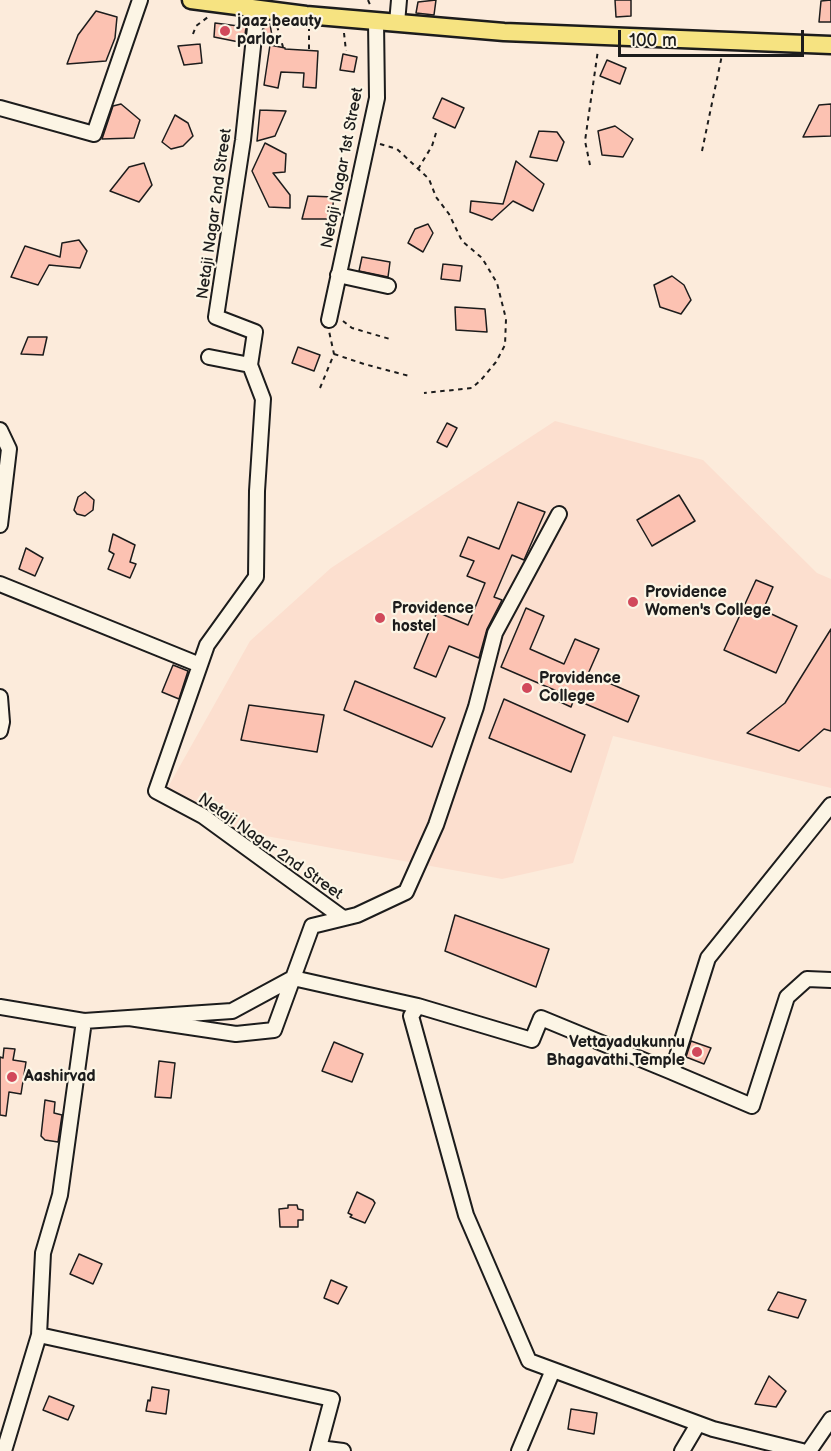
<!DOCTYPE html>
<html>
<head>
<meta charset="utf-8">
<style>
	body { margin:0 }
	#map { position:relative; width:831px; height:1451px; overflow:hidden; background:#fcebdb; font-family:"Balsamiq Sans",sans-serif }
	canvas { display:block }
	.scale { position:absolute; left:618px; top:30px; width:186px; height:27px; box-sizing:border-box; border:3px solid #1c1c1c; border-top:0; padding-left:8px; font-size:18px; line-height:21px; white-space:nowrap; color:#1c1c1c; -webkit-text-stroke:4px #fcf5e5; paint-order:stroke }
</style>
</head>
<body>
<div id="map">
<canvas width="831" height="1451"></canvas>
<div class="scale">100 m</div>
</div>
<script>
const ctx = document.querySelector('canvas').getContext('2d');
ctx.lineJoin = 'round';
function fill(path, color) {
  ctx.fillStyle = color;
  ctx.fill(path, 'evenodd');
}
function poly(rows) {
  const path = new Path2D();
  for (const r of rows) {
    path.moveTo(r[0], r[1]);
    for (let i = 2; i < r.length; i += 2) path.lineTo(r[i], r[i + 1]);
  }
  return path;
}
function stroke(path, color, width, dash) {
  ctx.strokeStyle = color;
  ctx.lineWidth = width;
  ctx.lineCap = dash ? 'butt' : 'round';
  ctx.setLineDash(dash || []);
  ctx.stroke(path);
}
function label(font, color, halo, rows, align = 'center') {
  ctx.font = font + ' "Balsamiq Sans",sans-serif';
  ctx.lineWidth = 4.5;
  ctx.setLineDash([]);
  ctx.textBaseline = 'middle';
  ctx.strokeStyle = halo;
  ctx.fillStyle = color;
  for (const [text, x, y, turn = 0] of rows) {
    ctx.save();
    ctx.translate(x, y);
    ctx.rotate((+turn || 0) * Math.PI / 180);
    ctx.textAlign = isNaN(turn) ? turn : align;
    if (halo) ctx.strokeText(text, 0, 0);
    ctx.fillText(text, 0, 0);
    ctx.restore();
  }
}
fill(poly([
	[555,421,703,460,817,573,831,579,831,788,613,736,573,863,502,879,233,830,167,789,250,641,331,568]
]), '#fcdfcf');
const building = poly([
	[436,0,434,15,416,13,418,2,436,0],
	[615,0,631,0,631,16,616,17,615,0],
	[831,0,831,22,819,22,821,1,831,0],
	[96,11,117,17,115,38,106,61,67,64,78,35,96,11],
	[215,23,246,27,244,43,214,37,215,23],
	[270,24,272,36,263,36,264,25,270,24],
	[200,44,202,63,184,65,178,46,200,44],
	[270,45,285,48,285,49,318,51,316,88,303,87,304,73,281,72,278,88,264,85,270,45],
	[343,54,357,57,354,72,340,70,343,54],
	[607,60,626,68,620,84,600,76,607,60],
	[442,98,464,108,455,128,433,118,442,98],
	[121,104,140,120,134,138,102,139,113,106,121,104],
	[831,104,831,136,803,137,819,105,831,104],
	[260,110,286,111,275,136,257,141,260,110],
	[175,115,188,123,193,136,183,146,171,149,162,142,175,115],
	[615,126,633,139,623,157,602,155,598,131,615,126],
	[539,131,557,132,564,142,557,161,530,157,539,131],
	[265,143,286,154,285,172,273,173,290,195,290,208,269,207,252,171,265,143],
	[516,161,544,184,533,211,513,201,492,220,470,212,471,201,503,204,516,161],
	[144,163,152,185,139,202,110,191,129,167,144,163],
	[308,196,334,197,331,219,302,219,308,196],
	[428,224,433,233,423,252,408,243,415,229,428,224],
	[79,240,87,251,80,268,49,265,38,285,11,277,25,246,60,257,62,243,79,240],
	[362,257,390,262,388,277,359,271,362,257],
	[443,264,462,266,460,281,441,279,443,264],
	[672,276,684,285,691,300,681,314,660,307,654,285,672,276],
	[455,307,485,309,487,332,456,330,455,307],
	[28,337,47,337,43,355,21,354,28,337],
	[298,347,320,355,314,371,292,363,298,347],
	[447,423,457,428,447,447,437,442,447,423],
	[85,492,94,500,93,510,85,516,77,514,74,510,78,497,85,492],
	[679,495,695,521,652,546,637,520,679,495],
	[518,502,545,512,524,560,512,555,494,597,502,600,487,629,479,658,449,646,436,677,414,668,437,612,468,625,485,583,467,576,474,561,460,556,468,537,499,549,518,502],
	[113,534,135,545,130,562,136,564,130,578,108,569,114,554,109,551,113,534],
	[26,548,43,558,35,576,19,569,26,548],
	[756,580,773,587,763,610,797,626,776,673,724,650,756,580],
	[526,608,544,616,530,649,564,664,575,639,599,649,588,674,639,696,628,722,574,699,571,707,556,700,559,692,501,667,526,608],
	[831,629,831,731,824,729,799,751,747,733,785,703,831,629],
	[173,665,188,671,179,699,162,692,173,665],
	[355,681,445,718,432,747,344,710,355,681],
	[504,699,585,735,571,772,489,738,504,699],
	[249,705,324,715,317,752,241,740,249,705],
	[455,915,549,949,536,987,445,951,455,915],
	[691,1041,711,1048,704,1064,686,1057,691,1041],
	[334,1042,363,1054,352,1082,322,1071,334,1042],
	[4,1048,15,1049,13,1060,26,1062,21,1094,9,1092,6,1116,0,1115,0,1057,3,1058,4,1048],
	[159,1061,175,1063,171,1098,155,1097,159,1061],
	[45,1100,55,1102,54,1113,62,1115,58,1142,45,1140,41,1136,45,1100],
	[357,1192,373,1200,375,1203,365,1223,350,1217,352,1215,348,1213,357,1192],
	[288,1205,297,1205,298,1209,303,1210,303,1220,298,1220,298,1227,280,1227,279,1209,288,1208,288,1205],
	[79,1254,102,1264,93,1284,70,1274,79,1254],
	[331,1280,347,1287,338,1304,324,1298,331,1280],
	[778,1292,806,1300,798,1318,768,1310,778,1292],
	[769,1376,786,1391,776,1407,755,1404,769,1376],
	[152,1387,169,1390,166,1414,146,1411,148,1400,150,1401,152,1387],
	[49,1396,74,1406,68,1420,43,1410,49,1396],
	[571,1409,597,1413,594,1434,568,1429,571,1409]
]);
fill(building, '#fcc2b2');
stroke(building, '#1c1c1c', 1.5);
const minor = poly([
	[257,9,243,140,216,317,255,332,250,365,263,399,257,491,256,577,207,645,156,791,203,816,343,918],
	[397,23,399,0],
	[0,108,94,134,140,0],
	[338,275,388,286],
	[329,320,377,98,376,21],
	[209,357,250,365],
	[0,430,9,449,0,525],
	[0,584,200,665],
	[0,697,2,722,0,731],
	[293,978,418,1006],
	[0,1007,84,1021,232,1011,293,978],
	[129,1018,236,1034,274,1030,312,926,357,915,406,892,436,825,476,707,495,633,559,514],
	[672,1072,752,1106,787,997,807,979,831,980],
	[39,1335,332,1399,318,1451],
	[319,1448,343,1451],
	[4,1451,39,1335,43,1253,60,1195,84,1021],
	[519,1451,553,1370],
	[682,1451,698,1424],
	[802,1451,713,1429,529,1361,466,1215,411,1016,418,1006,532,1040,541,1018,672,1072,708,958,831,805],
	[809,1451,831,1419]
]);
const major = poly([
	[191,0,306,15,504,32,831,45]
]);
stroke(minor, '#1c1c1c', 18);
stroke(major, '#1c1c1c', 21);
stroke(poly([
	[368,0,371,7],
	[277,26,283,47],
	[344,33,346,51],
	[193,34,196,26,208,17],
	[309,49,309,29],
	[380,144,397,149,429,179,436,197,449,214,462,241,482,258,497,283,506,319,505,345,496,362,481,380,472,388,424,393],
	[702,151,722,55],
	[590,165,585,141,598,50],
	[418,169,432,146,436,133],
	[343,321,352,328,390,339],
	[334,354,364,364,409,376],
	[320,388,334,354,329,331]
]), '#1c1c1c', 2, [4.5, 4.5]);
stroke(minor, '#fcf5e5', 14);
stroke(major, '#f6e381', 16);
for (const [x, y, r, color] of [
	[225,31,6,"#d1495b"],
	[633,602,6,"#d1495b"],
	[380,618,6,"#d1495b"],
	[527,688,6,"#d1495b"],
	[697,1052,6,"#d1495b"],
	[12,1077,6,"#d1495b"]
]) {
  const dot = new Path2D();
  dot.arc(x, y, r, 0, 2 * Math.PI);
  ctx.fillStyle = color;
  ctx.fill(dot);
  stroke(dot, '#fcf5e5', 2);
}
label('bold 16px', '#1c1c1c', '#fcf5e5', [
	["jaaz beauty",237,22],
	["parlor",237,40],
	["Providence",645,593],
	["Women's College",645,611],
	["Providence",392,609],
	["hostel",392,627],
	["Providence",539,679],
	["College",539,697],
	["Vettayadukunnu",685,1043,"right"],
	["Bhagavathi Temple",685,1061,"right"],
	["Aashirvad",24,1077]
], 'left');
label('16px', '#1c1c1c', '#fcf5e5', [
	["Netaji Nagar 1st Street",343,168,-79],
	["Netaji Nagar 2nd Street",215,214,-82],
	["Netaji Nagar 2nd Street",270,847,35]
]);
</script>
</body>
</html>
